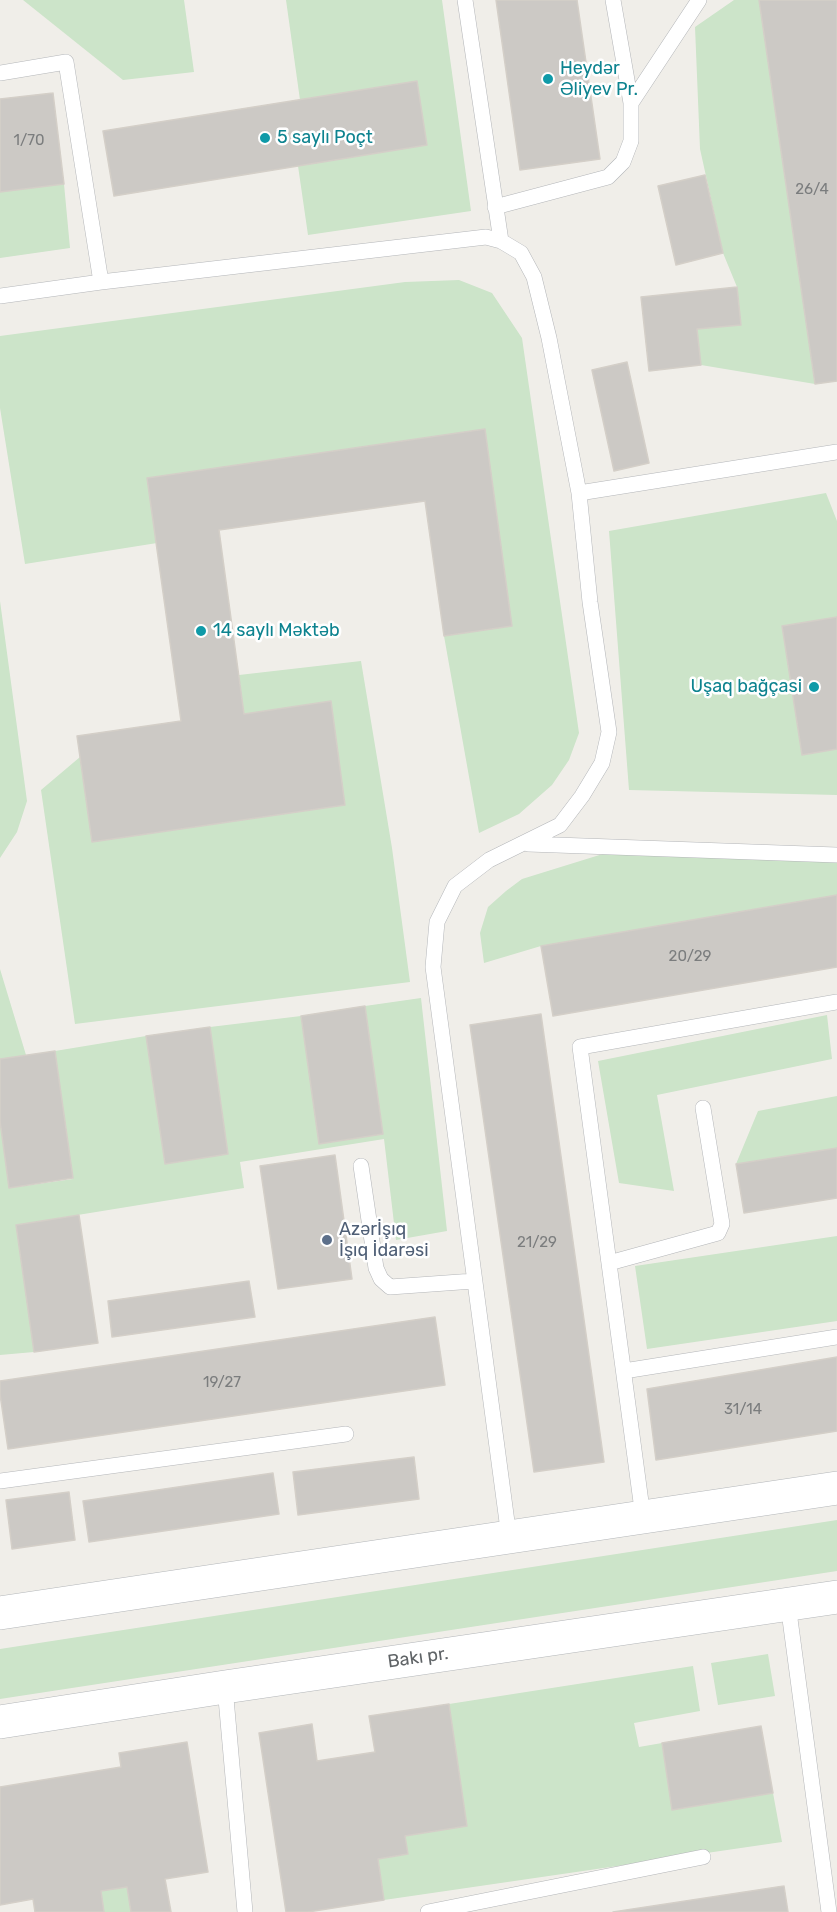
<!DOCTYPE html>
<html>
<head>
<meta charset="utf-8">
<style>
	body { margin:0 }
	canvas { display:block; background:#f0eee9 }
</style>
</head>
<body>
<canvas width="837" height="1912"></canvas>
<script>
const ctx = document.querySelector('canvas').getContext('2d');
ctx.lineJoin = 'round';
function fill(path, color) {
  ctx.fillStyle = color;
  ctx.fill(path, 'evenodd');
}
function poly(rows) {
  const path = new Path2D();
  for (const r of rows) {
    path.moveTo(r[0], r[1]);
    for (let i = 2; i < r.length; i += 2) path.lineTo(r[i], r[i + 1]);
  }
  return path;
}
function stroke(path, color, width, dash) {
  ctx.strokeStyle = color;
  ctx.lineWidth = width;
  ctx.lineCap = dash ? 'butt' : 'round';
  ctx.setLineDash(dash || []);
  ctx.stroke(path);
}
function label(font, color, halo, rows, align = 'center') {
  ctx.font = font + ' Rubik,sans-serif';
  ctx.lineWidth = 5;
  ctx.setLineDash([]);
  ctx.textBaseline = 'middle';
  ctx.strokeStyle = halo;
  ctx.fillStyle = color;
  for (const [text, x, y, turn = 0] of rows) {
    ctx.save();
    ctx.translate(x, y);
    ctx.rotate((+turn || 0) * Math.PI / 180);
    ctx.textAlign = isNaN(turn) ? turn : align;
    if (halo) ctx.strokeText(text, 0, 0);
    ctx.fillText(text, 0, 0);
    ctx.restore();
  }
}
fill(poly([
	[23,0,184,0,194,72,123,80],
	[286,0,442,0,471,211,308,235,298,166,427,145,300,100],
	[734,0,759,0,815,384,701,365,697,329,741,325,737,287,723,253,700,149,695,27],
	[64,184,70,248,0,258,0,192],
	[459,280,492,293,522,338,579,733,569,760,552,785,519,814,479,833,444,636,512,626,485,429,148,478,157,543,25,564,0,408,0,336,405,282],
	[826,493,837,521,837,617,782,626,802,755,837,749,837,795,629,790,609,531],
	[0,601,27,801,17,832,0,858],
	[361,661,392,848,410,982,75,1024,41,790,80,757,92,842,345,805,331,702,244,714,239,675],
	[635,844,837,860,837,895,541,946,484,963,480,933,488,907,506,891,522,879],
	[0,969,26,1055,0,1059],
	[421,998,447,1231,396,1240,384,1139,240,1162,244,1188,16,1225,34,1352,0,1355,0,1121,10,1188,73,1179,55,1051,146,1036,165,1164,228,1154,210,1027,301,1016,319,1143,383,1134,365,1006],
	[827,1015,832,1059,657,1095,674,1191,619,1183,598,1061],
	[837,1096,837,1148,736,1164,758,1111],
	[837,1236,837,1321,647,1349,635,1266],
	[837,1520,837,1571,0,1699,0,1649],
	[768,1654,775,1696,718,1705,711,1663],
	[693,1666,700,1711,634,1723,639,1747,662,1743,673,1810,773,1793,782,1842,384,1900,378,1859,408,1854,405,1836,467,1826,449,1704],
	[127,1887,131,1912,104,1912,101,1891]
]), '#cce4c9');
const building = poly([
	[496,0,577,0,600,159,520,170,496,0],
	[759,0,837,0,837,381,815,384,759,0],
	[417,81,427,145,114,196,103,131,417,81],
	[53,93,64,184,0,192,0,99,53,93],
	[705,175,723,253,676,265,658,186,705,175],
	[737,287,741,325,697,329,701,365,649,371,641,297,737,287],
	[627,362,649,463,614,471,592,370,627,362],
	[485,429,512,626,444,636,425,501,219,530,244,714,331,701,345,805,92,842,77,736,181,721,147,478,485,429],
	[837,617,837,749,802,755,782,626,837,617],
	[837,895,837,967,553,1016,541,946,837,895],
	[365,1006,383,1134,319,1144,301,1016,365,1006],
	[541,1014,604,1462,534,1472,470,1025,541,1014],
	[210,1027,228,1154,165,1164,146,1036,210,1027],
	[55,1051,73,1178,9,1188,0,1121,0,1059,55,1051],
	[837,1148,837,1198,744,1213,736,1164,837,1148],
	[335,1155,352,1279,278,1289,260,1166,335,1155],
	[79,1215,98,1343,34,1352,16,1225,79,1215],
	[249,1281,255,1317,112,1337,108,1301,249,1281],
	[435,1317,445,1385,8,1449,0,1394,0,1381,435,1317],
	[837,1357,837,1431,656,1460,647,1389,837,1357],
	[414,1457,419,1499,298,1515,293,1472,414,1457],
	[273,1473,279,1514,89,1542,83,1501,273,1473],
	[69,1492,75,1540,12,1549,6,1500,69,1492],
	[449,1704,467,1826,405,1836,408,1854,378,1859,384,1900,308,1912,286,1912,259,1733,312,1724,317,1761,375,1752,369,1716,449,1704],
	[761,1726,773,1793,672,1810,662,1743,761,1726],
	[187,1742,208,1872,165,1879,171,1912,131,1912,127,1887,101,1891,104,1912,35,1912,33,1899,0,1905,0,1787,121,1767,119,1753,187,1742],
	[784,1886,788,1912,613,1912,784,1886]
]);
fill(building, '#ccc9c5');
stroke(building, '#d4cfc8', 1.5);
const lane = poly([
	[465,0,501,241],
	[0,73,66,62,101,282],
	[631,103,699,0],
	[495,207,608,177,623,162,631,141,631,103,613,0],
	[0,296,101,282,486,237,501,241,521,253,534,277,549,338,579,493,837,452],
	[528,844,837,855],
	[361,1166,376,1268,381,1279,390,1287,474,1281],
	[609,1263,718,1233,722,1224,703,1108],
	[624,1371,837,1337],
	[0,1481,346,1434],
	[643,1517,580,1047,837,1002],
	[509,1537,433,967,437,922,455,886,489,860,560,825,582,796,602,763,609,732,590,602,579,493],
	[788,1604,829,1912],
	[225,1687,245,1912],
	[428,1912,703,1857]
]);
const secondary = poly([
	[0,1613,837,1488],
	[0,1722,225,1687,837,1597]
]);
stroke(lane, '#b4b6b9', 16);
stroke(secondary, '#b3b6b9', 34);
stroke(lane, '#fff', 15);
stroke(secondary, '#fff', 33);
for (const [x, y, r, color] of [
	[548,79,6,"#0f9aa8"],
	[265,138,6,"#0f9aa8"],
	[201,631,6,"#0f9aa8"],
	[814,687,6,"#0f9aa8"],
	[327,1240,6,"#5c6f8a"]
]) {
  const dot = new Path2D();
  dot.arc(x, y, r, 0, 2 * Math.PI);
  ctx.fillStyle = color;
  ctx.fill(dot);
  stroke(dot, '#fff', 2);
}
label('15px', '#7b7d7e', null, [
	["1/70",29,141],
	["26/4",812,190],
	["20/29",690,957],
	["21/29",537,1243],
	["19/27",222,1383],
	["31/14",743,1410]
]);
label('18px', '#0d838f', '#fff', [
	["Heydər",560,69],
	["Əliyev Pr.",560,90],
	["5 saylı Poçt",277,138],
	["14 saylı Məktəb",213,631],
	["Uşaq bağçasi",802,687,"right"]
], 'left');
label('18px', '#4e5e75', '#fff', [
	["Azərİşıq",339,1230],
	["İşıq İdarəsi",339,1251]
], 'left');
label('18px', '#606467', '#fff', [
	["Bakı pr.",418,1658,-8]
]);
</script>
</body>
</html>
